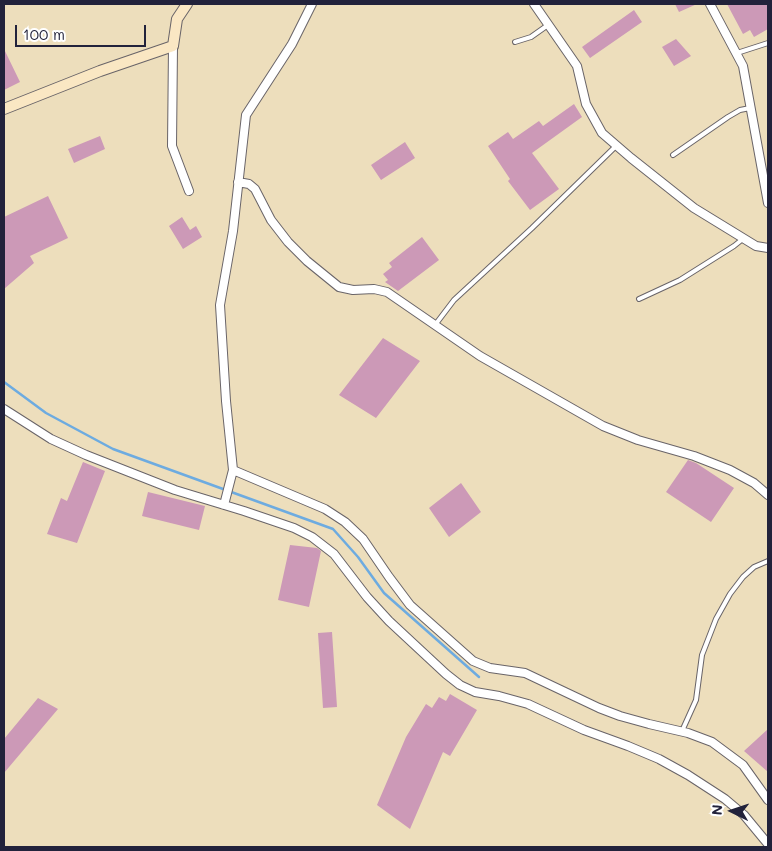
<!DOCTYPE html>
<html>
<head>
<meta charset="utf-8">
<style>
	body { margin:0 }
	#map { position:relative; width:772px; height:851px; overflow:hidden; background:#eddebc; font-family:Mali,sans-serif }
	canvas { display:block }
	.frame { position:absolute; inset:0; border:5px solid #22223b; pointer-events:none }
	.north { position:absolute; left:707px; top:786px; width:50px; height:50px; -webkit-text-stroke:4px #fff; paint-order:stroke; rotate:274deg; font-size:14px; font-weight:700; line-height:20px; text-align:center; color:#22223b }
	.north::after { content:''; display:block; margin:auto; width:18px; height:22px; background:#22223b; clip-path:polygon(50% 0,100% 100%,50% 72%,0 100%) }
	.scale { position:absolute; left:15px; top:25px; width:131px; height:22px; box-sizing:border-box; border:2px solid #22223b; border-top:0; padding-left:6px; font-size:15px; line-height:18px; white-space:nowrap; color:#22223b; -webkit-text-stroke:4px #fff; paint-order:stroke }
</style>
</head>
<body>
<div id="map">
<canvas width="772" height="851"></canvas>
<div class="frame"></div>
<div class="north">N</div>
<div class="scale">100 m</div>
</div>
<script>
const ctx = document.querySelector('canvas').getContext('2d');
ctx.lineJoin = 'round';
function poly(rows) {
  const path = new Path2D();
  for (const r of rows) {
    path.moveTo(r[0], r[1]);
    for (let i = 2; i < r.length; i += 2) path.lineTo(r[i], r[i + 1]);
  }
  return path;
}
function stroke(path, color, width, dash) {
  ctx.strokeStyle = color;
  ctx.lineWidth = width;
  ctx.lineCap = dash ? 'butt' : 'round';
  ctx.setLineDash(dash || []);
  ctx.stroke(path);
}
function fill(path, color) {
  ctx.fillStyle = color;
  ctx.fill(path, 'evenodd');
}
stroke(poly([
	[4,382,46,413,113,449,333,529,358,557,384,593,479,677]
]), '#6dabe0', 2.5);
fill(poly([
	[675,4,697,4,679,12],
	[727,4,768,4,768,29,754,37,750,30,743,34],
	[634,10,642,22,590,58,582,47],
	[676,39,691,56,674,66,662,47],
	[4,49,20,82,4,90],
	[574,104,582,117,532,153,559,189,530,210,508,181,510,179,488,146,508,132,513,139,539,121,543,126],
	[100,136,105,149,74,163,68,149],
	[405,142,415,158,381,180,371,165],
	[48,196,68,238,30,256,34,263,4,289,4,217],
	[182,217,190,230,196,226,202,237,183,249,169,226],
	[422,237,439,260,398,291,385,282,388,280,383,274,392,267,389,263],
	[383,338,420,361,376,418,339,395],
	[688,460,696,463,734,488,711,522,666,492],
	[83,462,105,471,77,543,47,534,61,498,67,501],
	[461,483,481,512,449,537,429,508],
	[148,492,205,506,199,530,142,516],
	[290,545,317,548,321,551,309,607,278,600],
	[332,632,337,707,323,708,318,633],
	[450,694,477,710,450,756,443,752,410,829,377,805,406,737,426,704,432,708,439,697,446,701],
	[38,698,58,709,4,773,4,739],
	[768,729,768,772,744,751]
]), '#cc99b7');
const lane = poly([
	[515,42,531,37,548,25],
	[737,53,768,43],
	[673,155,728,117,740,110,750,108],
	[639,299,680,280,734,246,744,238],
	[435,325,454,300,532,228,616,146],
	[682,731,696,700,702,655,716,619,730,594,743,577,754,567,768,561]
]);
const street = poly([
	[534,4,577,66,586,104,602,133,631,158,694,208,756,246,768,248],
	[710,4,743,66,768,203],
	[173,46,172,146,189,191],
	[238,182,249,184,255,189,271,220,288,242,307,261,339,287,353,290,374,289,387,292,480,356,603,426,638,440,694,456,730,470,754,483,768,495],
	[4,409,51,439,86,455,175,490,244,511,294,528,312,537,334,554,367,597,389,621,446,674,460,685,475,692,499,696,528,704,584,730,628,746,659,759,688,775,725,799,744,815,768,844],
	[233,470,325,509,345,522,363,539,389,577,410,605,473,661,490,668,525,673,599,708,620,716,649,724,688,733,712,742,743,765,768,800],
	[224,505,233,470,226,401,220,305,233,231,246,115,292,44,312,4]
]);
const secondary = poly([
	[4,109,100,71,173,46,177,19,187,4]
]);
stroke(lane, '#696468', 6);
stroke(street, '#696468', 10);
stroke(secondary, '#696468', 12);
stroke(lane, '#fff', 4);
stroke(street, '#fff', 8);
stroke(secondary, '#fae7c3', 10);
</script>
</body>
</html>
